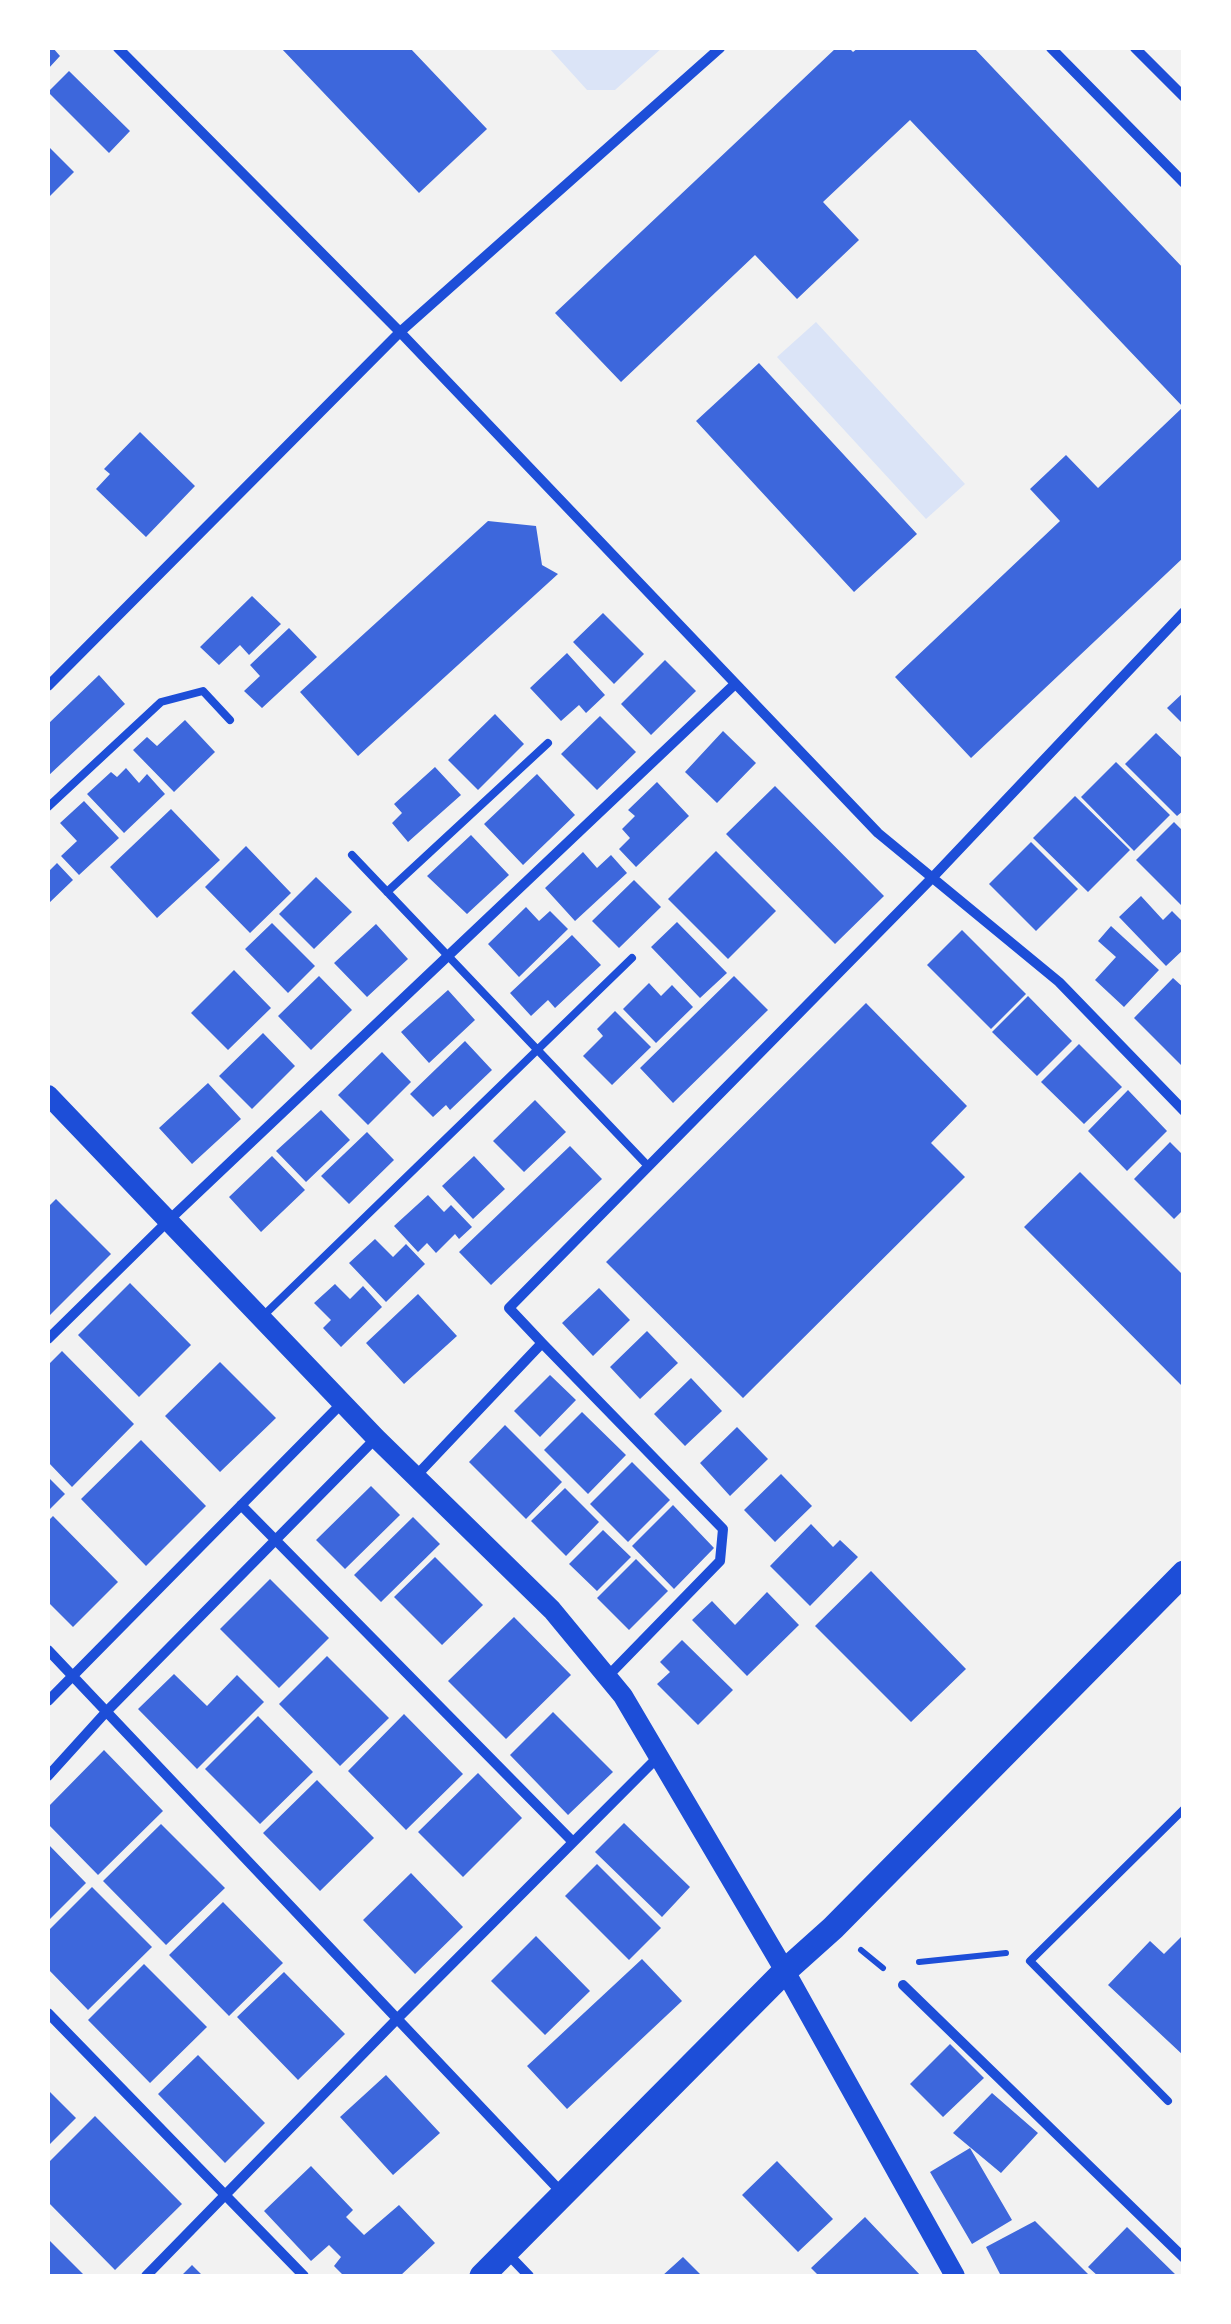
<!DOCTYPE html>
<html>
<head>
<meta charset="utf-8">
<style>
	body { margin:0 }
	#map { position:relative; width:1231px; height:2324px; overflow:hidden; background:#f2f2f2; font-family:"Noto Sans",sans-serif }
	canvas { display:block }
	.frame { position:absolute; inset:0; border:50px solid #fff; pointer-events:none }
</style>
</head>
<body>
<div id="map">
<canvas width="1231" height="2324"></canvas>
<div class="frame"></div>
</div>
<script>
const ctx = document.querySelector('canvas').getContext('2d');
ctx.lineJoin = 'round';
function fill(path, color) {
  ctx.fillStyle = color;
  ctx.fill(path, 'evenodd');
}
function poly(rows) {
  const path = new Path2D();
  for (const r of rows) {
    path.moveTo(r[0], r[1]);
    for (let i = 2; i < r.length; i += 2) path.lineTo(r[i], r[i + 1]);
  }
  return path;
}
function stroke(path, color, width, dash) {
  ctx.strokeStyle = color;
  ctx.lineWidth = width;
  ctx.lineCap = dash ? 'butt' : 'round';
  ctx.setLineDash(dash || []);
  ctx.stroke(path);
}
fill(poly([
	[549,48,662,48,615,90,587,90],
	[816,322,965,484,926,519,777,357]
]), '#dbe4f7');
fill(poly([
	[48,48,53,48,60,56,48,69],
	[281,48,410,48,487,129,419,193],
	[836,48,849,48,853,52,858,48,974,48,1184,269,1184,557,971,758,895,677,1060,521,1030,489,1066,455,1098,488,1183,407,910,120,823,202,859,240,797,299,755,255,621,382,555,313],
	[69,71,130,131,109,153,48,92],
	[48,146,74,172,48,198],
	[759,363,917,534,854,592,696,421],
	[140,432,195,486,146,537,96,489,110,474,104,469],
	[488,521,536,526,542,565,558,574,358,756,300,692],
	[252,596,281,624,249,655,240,645,219,665,200,647],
	[603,613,644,654,614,684,573,642],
	[289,628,317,657,262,708,244,691,260,676,250,665],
	[567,653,605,695,586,713,579,705,561,721,530,688],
	[665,660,696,691,651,735,621,704],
	[99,675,125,704,48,776,48,724],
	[1184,692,1184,725,1167,708],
	[495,714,524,744,478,790,448,760],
	[600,716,636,752,597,790,561,754],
	[185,720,215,752,174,792,133,750,147,737,157,746],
	[723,731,756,763,717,803,685,772],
	[1156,733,1184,760,1184,810,1177,816,1125,764],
	[1116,762,1170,815,1134,851,1081,797],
	[435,767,461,795,408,842,392,823,402,813,394,804],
	[126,768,139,783,147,774,165,794,124,833,87,794,111,772,117,777],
	[537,774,575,815,523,865,484,824],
	[657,782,689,816,636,867,619,849,630,838,622,829,635,816,628,810],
	[775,786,884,896,835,944,726,834],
	[1075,796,1130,850,1088,892,1033,838],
	[84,801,119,838,79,875,61,856,77,841,60,823],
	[171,809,220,860,157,918,110,867],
	[1174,822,1184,832,1184,908,1136,860],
	[471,835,509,875,467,914,427,876],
	[1031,842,1078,889,1036,931,989,884],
	[246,846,291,893,250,933,205,887],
	[716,851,776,911,728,959,668,899],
	[583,852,597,868,611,855,627,873,575,921,545,888],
	[57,863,73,880,48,904,48,872],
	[316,877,352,912,314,949,279,914],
	[634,880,661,907,619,948,592,921],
	[1141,896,1163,920,1172,911,1184,923,1184,949,1166,966,1119,917],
	[526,907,539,921,550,911,568,929,519,977,488,944],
	[677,922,727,973,700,998,651,947],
	[272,923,315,966,288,993,245,949],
	[376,924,408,959,367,997,334,963],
	[1111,926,1159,970,1124,1007,1095,980,1116,957,1098,941],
	[962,930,1026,994,991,1029,927,965],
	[572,935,601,965,555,1008,548,1000,531,1016,510,993],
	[234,970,271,1008,228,1050,191,1013],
	[319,976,352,1010,311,1050,278,1016],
	[734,976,768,1010,673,1103,640,1068],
	[1173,978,1184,988,1184,1068,1134,1018],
	[649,983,661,996,672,985,693,1007,656,1043,623,1009],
	[448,990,475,1020,429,1063,401,1032],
	[1028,996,1072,1041,1037,1076,992,1032],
	[866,1003,967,1106,931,1143,965,1177,743,1398,606,1262],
	[615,1011,651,1047,612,1085,583,1056,603,1036,597,1029],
	[263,1033,295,1066,252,1109,219,1076],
	[465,1041,492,1070,450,1110,446,1105,433,1117,410,1094],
	[1079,1044,1122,1087,1084,1124,1041,1082],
	[382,1052,411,1082,368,1125,338,1095],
	[208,1083,241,1119,192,1164,159,1128],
	[1128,1090,1167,1131,1127,1171,1088,1131],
	[535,1100,566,1132,524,1172,493,1141],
	[321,1110,350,1140,306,1182,276,1151],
	[367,1132,394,1160,349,1204,321,1176],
	[1170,1142,1184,1156,1184,1209,1174,1219,1134,1179],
	[570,1146,602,1179,491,1285,459,1252],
	[272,1156,305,1190,261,1232,229,1197],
	[474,1156,505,1189,473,1219,442,1186],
	[1080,1172,1184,1276,1184,1388,1024,1227],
	[428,1195,444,1212,451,1205,472,1227,459,1239,455,1234,436,1253,427,1243,418,1252,394,1226],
	[56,1199,111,1254,48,1317,48,1207],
	[375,1239,393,1257,406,1244,425,1264,386,1302,349,1263],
	[130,1283,191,1345,139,1397,78,1335],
	[335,1284,350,1299,363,1286,382,1307,341,1347,323,1328,331,1320,314,1303],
	[599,1288,630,1320,593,1356,562,1323],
	[418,1294,457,1336,404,1384,366,1343],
	[647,1331,678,1363,640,1399,610,1367],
	[62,1351,134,1424,72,1487,48,1462,48,1365],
	[220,1362,276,1418,220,1472,165,1416],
	[550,1375,576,1400,540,1437,514,1411],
	[691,1378,722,1411,685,1446,654,1414],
	[582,1412,626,1455,588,1494,544,1450],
	[505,1425,562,1482,526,1519,469,1462],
	[737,1427,768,1459,730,1496,700,1463],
	[141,1440,206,1506,146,1566,81,1499],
	[632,1462,670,1500,628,1542,590,1504],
	[781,1474,812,1506,775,1542,744,1510],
	[48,1477,65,1494,48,1511],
	[371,1486,400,1515,345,1569,316,1540],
	[565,1488,599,1522,566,1556,531,1521],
	[673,1505,714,1548,674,1589,632,1546],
	[53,1516,118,1582,73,1627,48,1602,48,1521],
	[413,1517,440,1544,381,1602,354,1575],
	[811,1524,833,1547,840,1540,858,1557,810,1606,770,1566],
	[603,1530,631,1557,597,1591,569,1564],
	[435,1557,483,1605,442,1645,394,1597],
	[636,1559,668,1591,629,1630,597,1598],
	[871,1571,966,1669,911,1722,815,1626],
	[270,1579,329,1638,279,1688,220,1629],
	[767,1592,799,1625,747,1676,692,1620,712,1601,735,1625],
	[514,1617,571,1675,506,1739,448,1681],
	[682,1640,733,1690,698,1725,657,1684,670,1672,660,1662],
	[327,1656,389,1718,340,1766,279,1704],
	[174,1674,207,1706,237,1675,264,1702,197,1769,138,1709],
	[553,1712,613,1772,568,1815,510,1755],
	[404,1714,463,1774,406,1830,348,1771],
	[258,1716,313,1772,260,1824,205,1769],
	[104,1750,163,1811,98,1875,48,1824,48,1807],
	[478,1773,522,1818,463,1877,418,1832],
	[317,1780,374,1838,320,1891,263,1833],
	[624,1823,690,1887,662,1917,595,1852],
	[161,1824,225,1888,166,1945,103,1881],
	[48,1844,86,1883,48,1921],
	[597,1864,661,1928,629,1960,565,1896],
	[411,1873,463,1927,415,1974,363,1920],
	[92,1887,152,1947,88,2010,48,1969,48,1931],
	[223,1902,283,1963,229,2016,169,1955],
	[1184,1934,1184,2056,1108,1985,1150,1941,1164,1954],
	[536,1936,590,1991,545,2035,491,1981],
	[642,1959,682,2001,567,2109,527,2066],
	[144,1964,207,2027,150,2083,88,2020],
	[284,1972,345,2034,298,2080,237,2017],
	[950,2044,984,2078,943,2117,910,2084],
	[198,2055,265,2123,225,2163,158,2094],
	[386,2075,440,2133,393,2175,340,2117],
	[48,2090,76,2118,48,2146],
	[992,2093,1038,2133,1001,2173,953,2133],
	[95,2116,182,2204,115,2270,48,2202,48,2163],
	[970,2148,1012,2220,972,2244,930,2172],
	[777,2161,833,2219,798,2252,742,2195],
	[311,2166,353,2210,346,2217,364,2235,399,2205,435,2243,400,2276,344,2276,334,2266,341,2257,329,2245,311,2261,264,2211],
	[865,2217,921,2276,819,2276,811,2268],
	[1035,2221,1090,2276,1001,2276,986,2247],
	[1127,2227,1177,2276,1098,2276,1088,2267],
	[48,2239,85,2276,48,2276],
	[683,2257,702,2276,662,2276],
	[192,2265,203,2276,181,2276]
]), '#3d67dc');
stroke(poly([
	[861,1950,883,1968],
	[919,1962,1006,1953]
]), '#1d4ed8', 6);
stroke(poly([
	[48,807,161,702,203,691,230,720],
	[352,855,648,1166],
	[387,892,548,743],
	[262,1317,632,958],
	[1168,2101,1030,1961,1184,1809]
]), '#1d4ed8', 8);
stroke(poly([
	[118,48,400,332,878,833,1059,982,1184,1111],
	[1051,48,1184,183],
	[1135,48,1184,97],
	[48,686,400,332,720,48],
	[48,1339,167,1222,735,684],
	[542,1343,509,1308,932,878,1184,612],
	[416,1476,542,1343,723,1529,720,1561,608,1676],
	[241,1505,573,1842],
	[48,1650,563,2194],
	[48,1701,342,1403],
	[48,1776,106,1712,376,1438],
	[903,1985,1184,2258],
	[48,2013,304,2276],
	[506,2252,529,2276],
	[146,2276,397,2019,658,1757]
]), '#1d4ed8', 10);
stroke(poly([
	[48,1095,376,1438,552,1610,623,1696,785,1971,955,2276]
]), '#1d4ed8', 20);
stroke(poly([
	[482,2276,785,1971,833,1928,1184,1573]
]), '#1d4ed8', 25);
</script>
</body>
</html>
